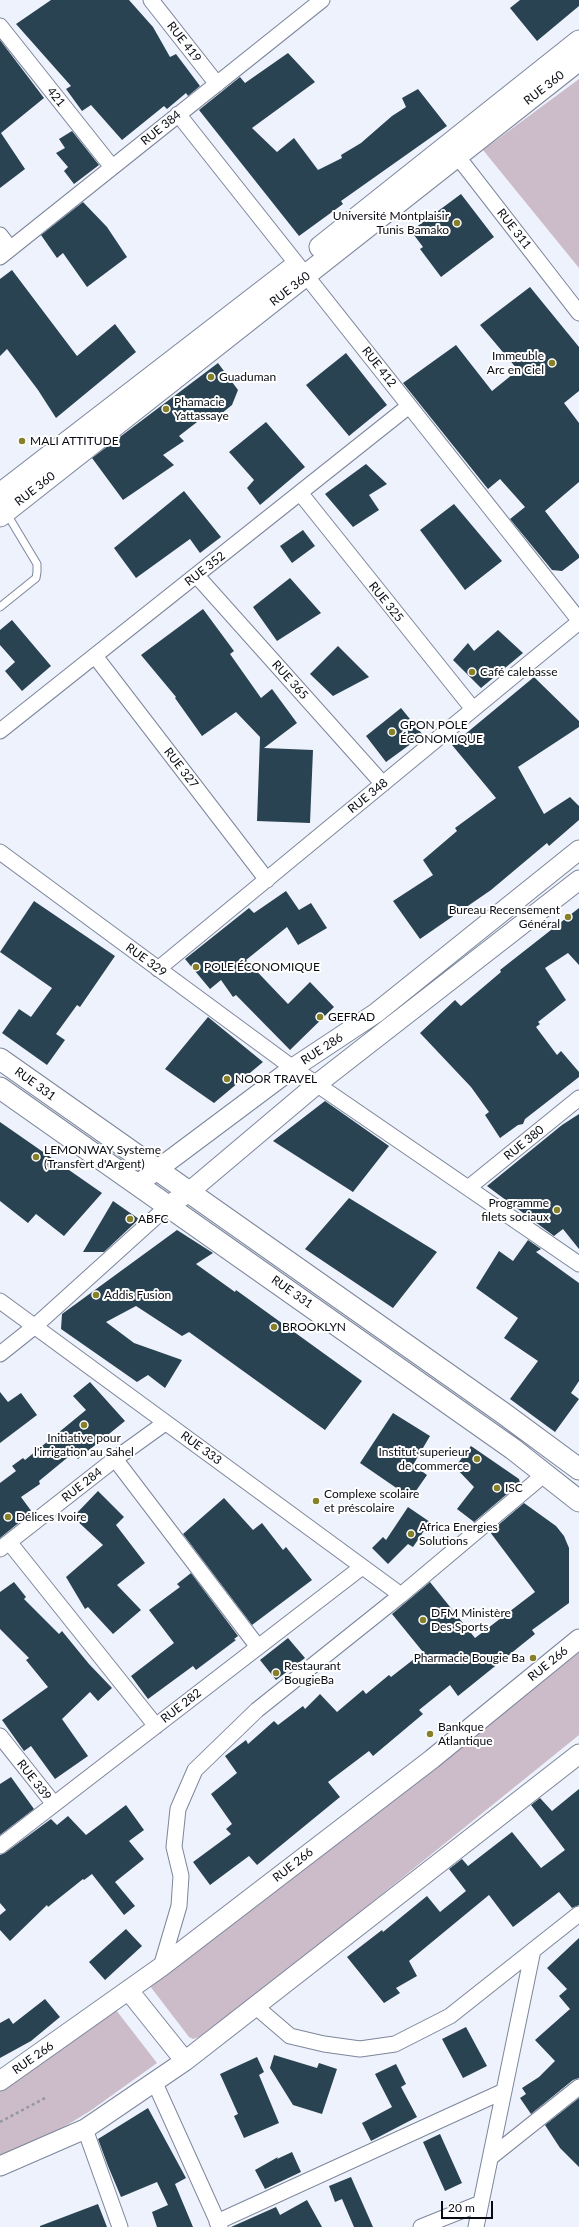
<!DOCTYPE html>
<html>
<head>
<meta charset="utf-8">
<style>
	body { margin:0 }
	#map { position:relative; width:579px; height:2227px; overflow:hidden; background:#eef2fc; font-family:Lato,sans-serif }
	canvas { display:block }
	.scale { position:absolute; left:441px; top:2201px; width:52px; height:18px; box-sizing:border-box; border:2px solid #080b13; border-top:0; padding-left:5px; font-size:12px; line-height:14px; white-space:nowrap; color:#080b13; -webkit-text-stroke:3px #fff; paint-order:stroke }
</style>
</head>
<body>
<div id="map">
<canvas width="579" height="2227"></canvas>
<div class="scale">20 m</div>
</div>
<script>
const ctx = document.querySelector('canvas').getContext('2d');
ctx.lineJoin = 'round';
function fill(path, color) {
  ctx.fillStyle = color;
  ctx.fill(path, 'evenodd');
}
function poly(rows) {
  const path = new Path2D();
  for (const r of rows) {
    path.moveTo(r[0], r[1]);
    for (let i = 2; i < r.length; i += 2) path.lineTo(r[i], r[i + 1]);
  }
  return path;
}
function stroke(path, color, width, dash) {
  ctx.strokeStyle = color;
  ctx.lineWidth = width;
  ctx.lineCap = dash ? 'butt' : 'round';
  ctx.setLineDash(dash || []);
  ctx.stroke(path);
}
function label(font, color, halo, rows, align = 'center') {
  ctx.font = font + ' Lato,sans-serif';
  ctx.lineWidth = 4;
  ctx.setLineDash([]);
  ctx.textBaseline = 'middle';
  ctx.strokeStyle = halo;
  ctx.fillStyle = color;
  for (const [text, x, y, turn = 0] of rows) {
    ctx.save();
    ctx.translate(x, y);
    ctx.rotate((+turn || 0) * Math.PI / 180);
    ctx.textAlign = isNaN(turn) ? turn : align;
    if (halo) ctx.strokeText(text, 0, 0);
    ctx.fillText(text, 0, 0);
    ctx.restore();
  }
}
fill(poly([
	[579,79,579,268,483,150],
	[579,1647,579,1735,293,1966,199,2037,193,2039,189,2037,150,1986],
	[116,2010,157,2063,90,2111,49,2136,0,2157,0,2085]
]), '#ccbbc8');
fill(poly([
	[51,0,129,0,153,27,170,57,176,54,200,86,188,96,186,93,167,109,164,106,122,140,91,105,82,111,66,89,71,86,16,24],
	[520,0,579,0,579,6,537,41,510,8],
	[0,40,44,98,1,133,25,169,0,188],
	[288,53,315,82,252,128,277,152,294,138,318,170,342,158,341,155,361,143,392,116,406,107,402,98,418,89,447,126,341,201,343,204,299,236,199,110,240,77,245,83],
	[72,131,99,165,74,184,64,171,68,167,56,153,65,148,59,139],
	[461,194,494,237,441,277,420,249,423,247,411,231],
	[83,202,107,227,127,257,87,287,63,253,57,258,41,235],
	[12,270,77,356,115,324,136,352,56,418,38,390,7,349,0,356,0,279],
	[530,287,579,347,579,391,564,403,579,423,579,482,545,511,579,555,579,558,562,571,552,570,510,519,525,507,500,479,488,489,403,383,456,345,492,391,518,370,480,325],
	[346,353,387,405,349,436,306,385],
	[218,363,238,390,232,405,216,418,210,412,179,436,184,441,163,455,174,465,123,500,92,458],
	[266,422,305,467,260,505,247,488,254,480,229,452],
	[366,464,387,484,369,495,379,510,353,527,325,494],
	[184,491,221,537,200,553,190,539,136,578,114,548],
	[454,504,502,561,465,590,420,530],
	[303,530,315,546,292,563,280,546],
	[290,578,321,613,277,641,253,607],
	[203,609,234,651,230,654,261,698,272,689,297,723,264,748,313,750,310,823,257,821,260,737,236,712,202,736,175,698,176,697,141,655],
	[12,620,51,666,22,691,5,671,15,662,0,645,0,630],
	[498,630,523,653,481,688,453,660,468,643,474,651],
	[338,646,369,677,333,696,310,674],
	[534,677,579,721,579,727,518,767,544,814,570,797,579,806,579,820,549,846,547,843,491,890,420,939,393,901,433,875,423,860,457,831,455,828,496,798,452,745],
	[401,708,423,735,386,762,366,736],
	[286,891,299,910,311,903,327,928,298,945,287,927,246,960,288,1004,310,982,334,1007,290,1050,236,995,233,997,221,980,210,989,185,959,249,908,254,913],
	[34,901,115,956,80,1007,77,1005,56,1034,65,1040,47,1065,2,1033,19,1009,31,1017,52,988,0,952],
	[579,908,579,965,568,953,545,968,566,1000,538,1022,540,1024,536,1027,557,1055,561,1051,579,1072,579,1077,525,1119,523,1124,518,1125,500,1138,485,1115,489,1112,471,1087,420,1033,455,1000,461,1006,501,972,500,970],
	[208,1017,263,1062,214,1103,165,1069],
	[325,1101,389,1146,353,1192,273,1141],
	[579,1114,579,1249,563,1229,554,1236,487,1186,562,1125],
	[0,1122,102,1193,64,1236,36,1214,28,1223,0,1201],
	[349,1198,437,1252,393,1308,305,1249],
	[113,1201,139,1219,104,1252,83,1252],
	[177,1230,213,1253,196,1264,235,1292,236,1290,362,1381,325,1430,189,1332,182,1336,136,1306,106,1322,134,1343,182,1360,165,1388,148,1375,137,1382,61,1329,62,1314],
	[528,1240,541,1249,536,1252,579,1283,579,1381,571,1393,579,1399,555,1432,510,1399,538,1361,504,1338,518,1318,476,1288,499,1251,513,1261],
	[90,1382,125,1421,78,1459,73,1453,39,1481,40,1484,21,1497,32,1512,0,1538,0,1483,16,1471,12,1466,23,1458,25,1460,86,1410,73,1396],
	[0,1392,8,1402,21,1393,37,1415,0,1443],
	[393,1413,430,1436,413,1465,427,1475,411,1498,360,1463],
	[471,1446,519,1479,520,1483,474,1522,457,1509,474,1487,455,1467],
	[98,1491,124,1517,116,1525,145,1563,117,1585,141,1610,113,1634,88,1607,85,1609,66,1577,103,1545,73,1517],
	[224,1498,253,1530,262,1523,283,1550,286,1547,312,1580,252,1625,183,1534],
	[524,1503,556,1526,564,1536,569,1548,569,1603,532,1630,535,1634,458,1696,450,1685,419,1710,423,1714,373,1756,369,1751,328,1782,340,1797,257,1865,249,1856,210,1885,193,1862,231,1834,226,1829,232,1824,211,1794,237,1773,225,1756,246,1740,248,1744,274,1721,278,1725,303,1706,305,1709,320,1694,337,1712,363,1690,366,1694,389,1675,391,1677,423,1652,392,1614,430,1582,475,1638,535,1592,490,1532],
	[408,1507,430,1522,413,1547,408,1544,388,1564,372,1548,383,1537,386,1540],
	[191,1573,238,1636,234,1639,236,1640,196,1670,193,1666,148,1699,131,1676,174,1643,149,1610,180,1587,177,1584],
	[14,1582,26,1597,24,1599,59,1634,62,1631,89,1664,112,1688,98,1701,90,1692,62,1719,88,1756,55,1779,31,1746,24,1751,2,1720,48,1687,26,1660,29,1658,0,1629,0,1592],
	[288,1638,305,1658,276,1680,260,1660],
	[11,1777,34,1809,0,1835,0,1784],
	[579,1789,579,1905,572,1908,559,1892,513,1927,489,1895,409,1961,417,1976,396,1988,400,1993,384,2003,347,1957,382,1930,383,1932,427,1896,440,1912,466,1891,449,1869,462,1859,468,1866,512,1832,541,1868,565,1850,531,1805,540,1798,552,1811],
	[126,1805,144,1830,129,1841,144,1859,115,1882,135,1906,124,1915,92,1874,84,1880,83,1879,48,1907,47,1905,10,1941,0,1930,0,1915,6,1910,0,1903,0,1855,5,1853,51,1819,57,1825,68,1816,86,1835],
	[126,1929,142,1946,105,1980,89,1962],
	[579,1938,579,2078,573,2080,531,2114,520,2098,526,2094,522,2088,539,2077,555,2061,535,2040,570,2009,559,1996,567,1989,547,1968],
	[45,1999,60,2017,31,2041,0,2058,0,2023,9,2018,13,2024],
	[466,2027,487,2066,463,2078,442,2039],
	[274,2055,317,2068,319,2063,337,2069,322,2114,293,2105,270,2068],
	[257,2057,264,2072,259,2075,279,2123,244,2138,234,2116,238,2114,220,2074],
	[396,2064,406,2084,401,2087,417,2117,371,2141,362,2123,392,2107,375,2074],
	[579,2098,579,2167,560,2148,545,2125],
	[148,2108,186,2178,175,2184,193,2227,157,2227,152,2212,168,2205,157,2182,121,2197,108,2166,98,2139],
	[440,2134,462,2183,445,2191,423,2142],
	[292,2152,301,2172,265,2189,255,2170,278,2157,277,2159],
	[351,2177,373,2227,354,2227,342,2199,335,2202,329,2186],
	[307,2200,322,2227,231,2227,276,2207,280,2215],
	[98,2204,107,2227,40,2227,40,2226]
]), '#2a4352');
const service = poly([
	[0,607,36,578,37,572,37,564,7,514]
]);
const minor = poly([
	[151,0,217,84],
	[0,26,112,167],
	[178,114,579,620],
	[451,148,579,313],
	[0,235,10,248],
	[0,257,322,0],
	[301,494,473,709],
	[197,576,383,784],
	[95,656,267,880],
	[0,731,409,406],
	[0,852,293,1068,579,1264],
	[158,969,579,622],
	[468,1188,579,1098],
	[0,1301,401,1595],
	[0,1354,34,1327,169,1205],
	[115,1459,258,1647],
	[9,1542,156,1726],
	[0,1549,115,1459,165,1423],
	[0,1736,54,1804],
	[0,1846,362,1567],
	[161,1967,179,1906,181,1876,174,1847,178,1809,195,1770,257,1710,401,1595,546,1473],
	[255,2006,290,2036,324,2044,360,2049,395,2044,450,2016,579,1914],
	[154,2081,220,2227],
	[85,2129,120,2227],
	[491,2157,579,2087],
	[217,2222,504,2091],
	[421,2227,481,2203],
	[476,2227,533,1950]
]);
const tertiary = poly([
	[138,1184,293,1068,376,1013,579,850],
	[169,1205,189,1192,317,1084,579,880],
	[129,1991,185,2061],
	[0,2081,161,1967,432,1759,579,1639],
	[0,2166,85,2129,185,2061,579,1754]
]);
const secondary = poly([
	[320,247,579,41],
	[0,494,290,270],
	[0,516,579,60],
	[0,1059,503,1413,579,1469],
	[0,1088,513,1449,579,1501]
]);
stroke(service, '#7d869c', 9);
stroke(minor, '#7d869c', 17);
stroke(tertiary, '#7d869c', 21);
stroke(secondary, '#7d869c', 23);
stroke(poly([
	[0,2122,47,2097]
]), '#9498a1', 2.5, [3, 3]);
stroke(service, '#fff', 7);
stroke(minor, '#fff', 15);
stroke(tertiary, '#fff', 19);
stroke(secondary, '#fff', 21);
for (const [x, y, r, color] of [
	[457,223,4,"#868129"],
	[552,363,4,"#868129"],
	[211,377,4,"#868129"],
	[166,409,4,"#868129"],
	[22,441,4,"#868129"],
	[472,672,4,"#868129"],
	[392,732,4,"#868129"],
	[568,917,4,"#868129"],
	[196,967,4,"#868129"],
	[320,1017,4,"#868129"],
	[227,1079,4,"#868129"],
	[36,1157,4,"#868129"],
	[557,1210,4,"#868129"],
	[130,1219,4,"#868129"],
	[96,1295,4,"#868129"],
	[274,1327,4,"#868129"],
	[84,1425,4,"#868129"],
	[477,1459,4,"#868129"],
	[497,1488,4,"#868129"],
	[316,1501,4,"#868129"],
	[8,1517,4,"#868129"],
	[411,1534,4,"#868129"],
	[423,1620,4,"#868129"],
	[533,1658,4,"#868129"],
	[276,1673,4,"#868129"],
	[430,1734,4,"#868129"]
]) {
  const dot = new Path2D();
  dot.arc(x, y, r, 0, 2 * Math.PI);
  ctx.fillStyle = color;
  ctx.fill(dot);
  stroke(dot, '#fff', 1.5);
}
label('12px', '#080b13', '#fff', [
	["RUE 419",184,42,52],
	["RUE 360",544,88,-38],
	["421",56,97,51],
	["RUE 384",161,128,-39],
	["RUE 311",514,229,52],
	["RUE 360",290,289,-38],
	["RUE 412",379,367,52],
	["RUE 360",35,489,-38],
	["RUE 352",205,569,-38],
	["RUE 325",386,602,51],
	["RUE 365",290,680,48],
	["RUE 327",181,768,52],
	["RUE 348",368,796,-39],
	["RUE 329",146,960,36],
	["RUE 286",322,1049,-33],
	["RUE 331",35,1084,36],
	["RUE 380",524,1143,-39],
	["RUE 331",292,1292,35],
	["RUE 333",201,1448,36],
	["RUE 284",82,1485,-38],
	["RUE 266",548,1664,-39],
	["RUE 282",181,1706,-38],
	["RUE 339",34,1780,52],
	["RUE 266",293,1865,-38],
	["RUE 266",33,2058,-35]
]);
label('12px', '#080b13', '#fff', [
	["Université Montplaisir",449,216,"right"],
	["Tunis Bamako",449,230,"right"],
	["Immeuble",544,356,"right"],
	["Arc en Ciel",544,370,"right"],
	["Guaduman",219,377],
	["Phamacie",174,402],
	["Yattassaye",174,416],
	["MALI ATTITUDE",30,441],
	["Café calebasse",480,672],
	["GPON POLE",400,725],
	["ÉCONOMIQUE",400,739],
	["Bureau Recensement",560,910,"right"],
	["Général",560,924,"right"],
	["POLE ÉCONOMIQUE",204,967],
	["GEFRAD",328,1017],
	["NOOR TRAVEL",235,1079],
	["LEMONWAY Systeme",44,1150],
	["(Transfert d'Argent)",44,1164],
	["Programme",549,1203,"right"],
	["filets sociaux",549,1217,"right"],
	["ABFC",138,1219],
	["Addis Fusion",104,1295],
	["BROOKLYN",282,1327],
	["Initiative pour",84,1438,"center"],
	["l'irrigation au Sahel",84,1452,"center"],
	["Institut superieur",469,1452,"right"],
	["de commerce",469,1466,"right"],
	["ISC",505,1488],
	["Complexe scolaire",324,1494],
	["et préscolaire",324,1508],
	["Délices Ivoire",16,1517],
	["Africa Energies",419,1527],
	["Solutions",419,1541],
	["DFM Ministère",431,1613],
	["Des Sports",431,1627],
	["Pharmacie Bougie Ba",525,1658,"right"],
	["Restaurant",284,1666],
	["BougieBa",284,1680],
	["Bankque",438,1727],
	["Atlantique",438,1741]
], 'left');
</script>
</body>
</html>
